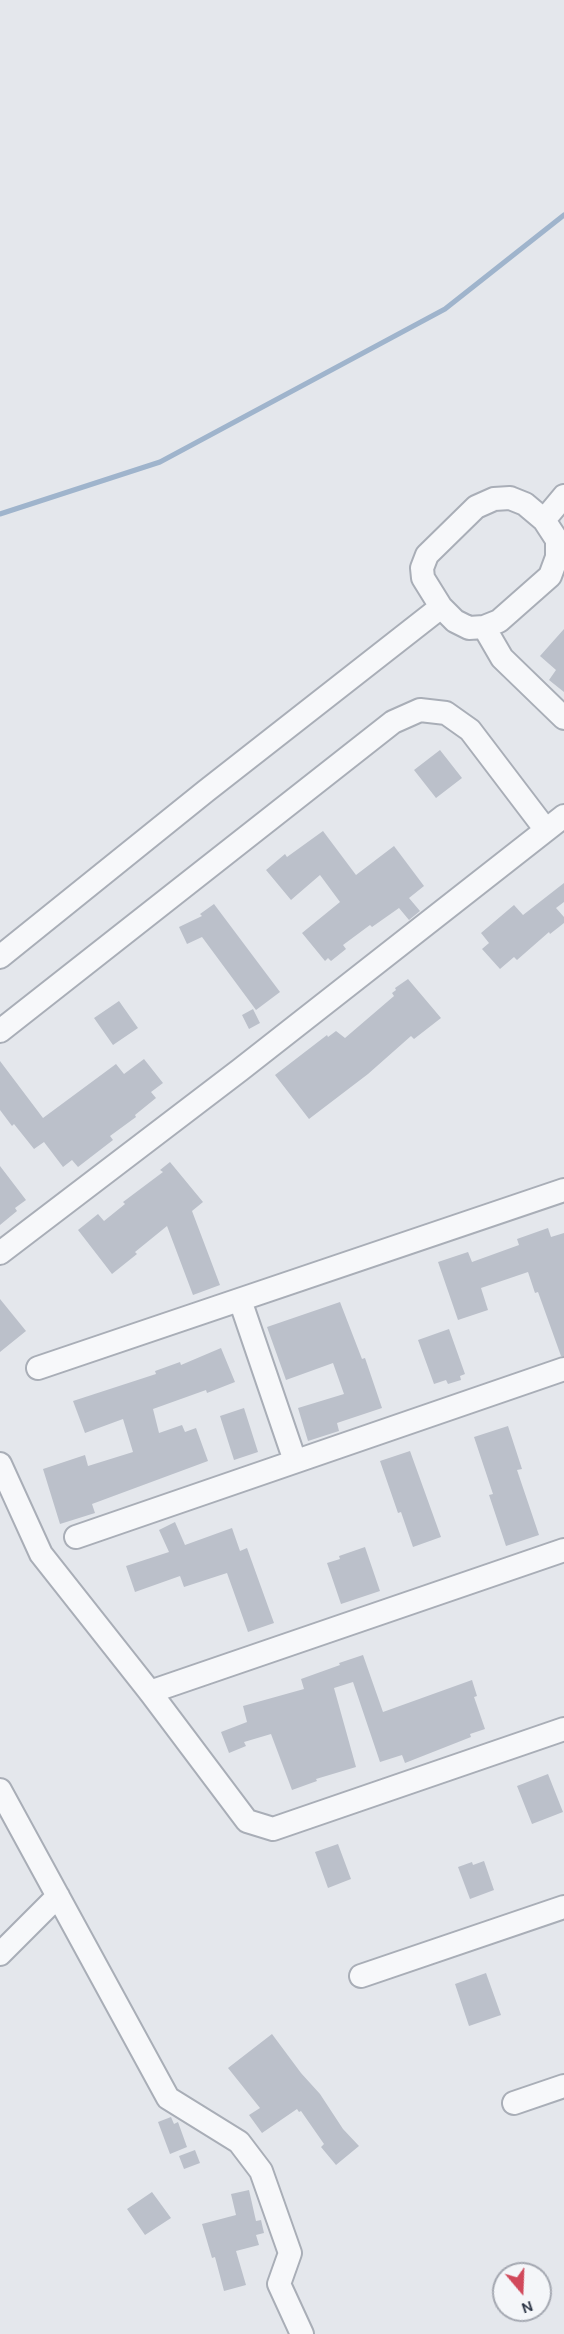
<!DOCTYPE html>
<html>
<head>
<meta charset="utf-8">
<style>
	body { margin:0 }
	#map { position:relative; width:564px; height:2334px; overflow:hidden; background:#e4e7ec; font-family:Karla,sans-serif }
	canvas { display:block }
	.north { position:absolute; left:492px; top:2262px; width:60px; height:60px; box-sizing:border-box; background:#f4f6f9; border:2px solid #a4a8b1; border-radius:50%; rotate:161deg; font-size:16px; font-weight:700; line-height:24px; text-align:center; color:#2b3445 }
	.north::after { content:''; display:block; margin:auto; width:21px; height:27px; background:#d1495b; clip-path:polygon(50% 0,100% 100%,50% 72%,0 100%) }
</style>
</head>
<body>
<div id="map">
<canvas width="564" height="2334"></canvas>
<div class="north">N</div>
</div>
<script>
const ctx = document.querySelector('canvas').getContext('2d');
ctx.lineJoin = 'round';
function poly(rows) {
  const path = new Path2D();
  for (const r of rows) {
    path.moveTo(r[0], r[1]);
    for (let i = 2; i < r.length; i += 2) path.lineTo(r[i], r[i + 1]);
  }
  return path;
}
function stroke(path, color, width, dash) {
  ctx.strokeStyle = color;
  ctx.lineWidth = width;
  ctx.lineCap = dash ? 'butt' : 'round';
  ctx.setLineDash(dash || []);
  ctx.stroke(path);
}
function fill(path, color) {
  ctx.fillStyle = color;
  ctx.fill(path, 'evenodd');
}
stroke(poly([
	[0,514,160,462,445,309,564,215]
]), '#9fb4cc', 5);
fill(poly([
	[564,629,564,692,549,680,556,670,540,656],
	[440,750,462,778,436,798,414,770],
	[323,831,356,875,394,846,424,886,409,898,420,911,409,920,399,908,372,927,370,925,343,945,346,949,331,961,328,958,325,961,302,933,340,902,320,875,291,900,266,870,285,854,287,857],
	[564,883,564,902,556,908,564,917,564,923,550,934,549,932,517,960,514,957,500,969,482,949,489,943,481,933,514,905,523,915],
	[214,904,280,992,256,1010,202,937,187,944,179,927,202,916,200,914],
	[408,979,441,1018,414,1039,411,1036,368,1074,309,1119,275,1075,327,1035,328,1037,336,1031,345,1038,394,996,392,993,396,990,395,988],
	[119,1001,138,1028,113,1045,94,1018],
	[253,1009,260,1023,249,1029,242,1015],
	[144,1059,163,1083,151,1092,156,1098,135,1115,136,1117,110,1136,113,1140,78,1167,72,1160,63,1167,44,1142,34,1149,14,1124,12,1126,0,1110,0,1061,43,1118,116,1064,124,1074],
	[170,1162,203,1202,192,1211,220,1285,193,1295,167,1226,135,1252,137,1254,112,1274,78,1230,98,1214,104,1221,125,1204,123,1202,163,1172,160,1170],
	[0,1166,26,1200,15,1208,17,1211,0,1225],
	[548,1228,551,1237,564,1233,564,1356,561,1356,538,1292,535,1293,528,1272,481,1288,488,1310,458,1320,438,1262,468,1252,472,1262,519,1245,517,1239],
	[0,1299,26,1331,0,1352],
	[340,1302,362,1359,365,1358,382,1408,337,1423,339,1431,308,1441,298,1408,344,1394,333,1363,286,1380,267,1327],
	[449,1329,465,1374,460,1376,461,1380,448,1384,446,1380,434,1384,418,1340],
	[221,1348,235,1382,207,1393,206,1390,153,1409,159,1433,182,1425,185,1432,196,1428,208,1461,92,1504,95,1513,60,1524,43,1469,85,1455,88,1466,133,1452,123,1419,85,1433,73,1401,156,1374,155,1371,180,1362,181,1365],
	[244,1408,258,1452,234,1460,220,1416],
	[508,1426,522,1469,517,1470,539,1535,506,1546,489,1495,493,1494,474,1437],
	[410,1451,441,1537,413,1547,401,1512,398,1513,380,1461],
	[175,1522,185,1545,232,1528,240,1551,247,1548,274,1623,248,1632,227,1573,184,1587,180,1576,135,1592,126,1566,169,1552,159,1530],
	[365,1547,380,1591,341,1604,327,1563,340,1559,339,1556],
	[363,1655,383,1712,472,1680,477,1696,474,1697,485,1729,470,1734,471,1737,405,1763,402,1755,380,1762,353,1682,334,1688,356,1767,316,1779,317,1781,292,1790,271,1734,244,1742,246,1746,229,1753,221,1732,247,1722,243,1706,304,1689,301,1679,340,1665,339,1663],
	[548,1774,563,1812,532,1824,517,1786],
	[338,1844,351,1879,328,1888,315,1852],
	[484,1861,494,1890,470,1899,458,1867,472,1862,473,1865],
	[486,1973,501,2015,469,2026,455,1984],
	[272,2034,301,2073,320,2094,343,2129,359,2146,336,2165,321,2147,324,2144,301,2111,299,2112,297,2109,262,2133,249,2115,260,2108,228,2068],
	[171,2117,174,2124,178,2122,187,2147,170,2154,158,2122],
	[195,2150,200,2163,184,2169,179,2156],
	[249,2190,256,2221,261,2220,264,2233,256,2235,259,2245,236,2251,246,2285,224,2291,215,2257,212,2258,202,2224,236,2215,231,2194],
	[152,2192,171,2218,145,2235,127,2209]
]), '#bbc0ca');
const minor = poly([
	[510,498,525,504,544,520,557,540,557,557,550,576,499,621,484,627,469,628,455,621,441,607,423,578,422,568,427,555,476,507,494,499,510,498],
	[544,520,564,496],
	[484,627,502,658,564,718],
	[0,957,206,791,441,607],
	[0,1031,393,722,420,710,446,713,470,730,546,830],
	[0,1253,240,1070,564,816],
	[240,1300,295,1461],
	[38,1368,564,1190],
	[0,1464,41,1554,150,1692,247,1821,273,1829,564,1729],
	[76,1537,564,1369],
	[150,1692,564,1550],
	[0,1790,168,2098,239,2142,261,2171,290,2253,279,2284,302,2334],
	[0,1954,58,1896],
	[361,1976,564,1907],
	[514,2103,564,2086]
]);
stroke(minor, '#a9aeb7', 26);
stroke(minor, '#f7f8fa', 22);
</script>
</body>
</html>
